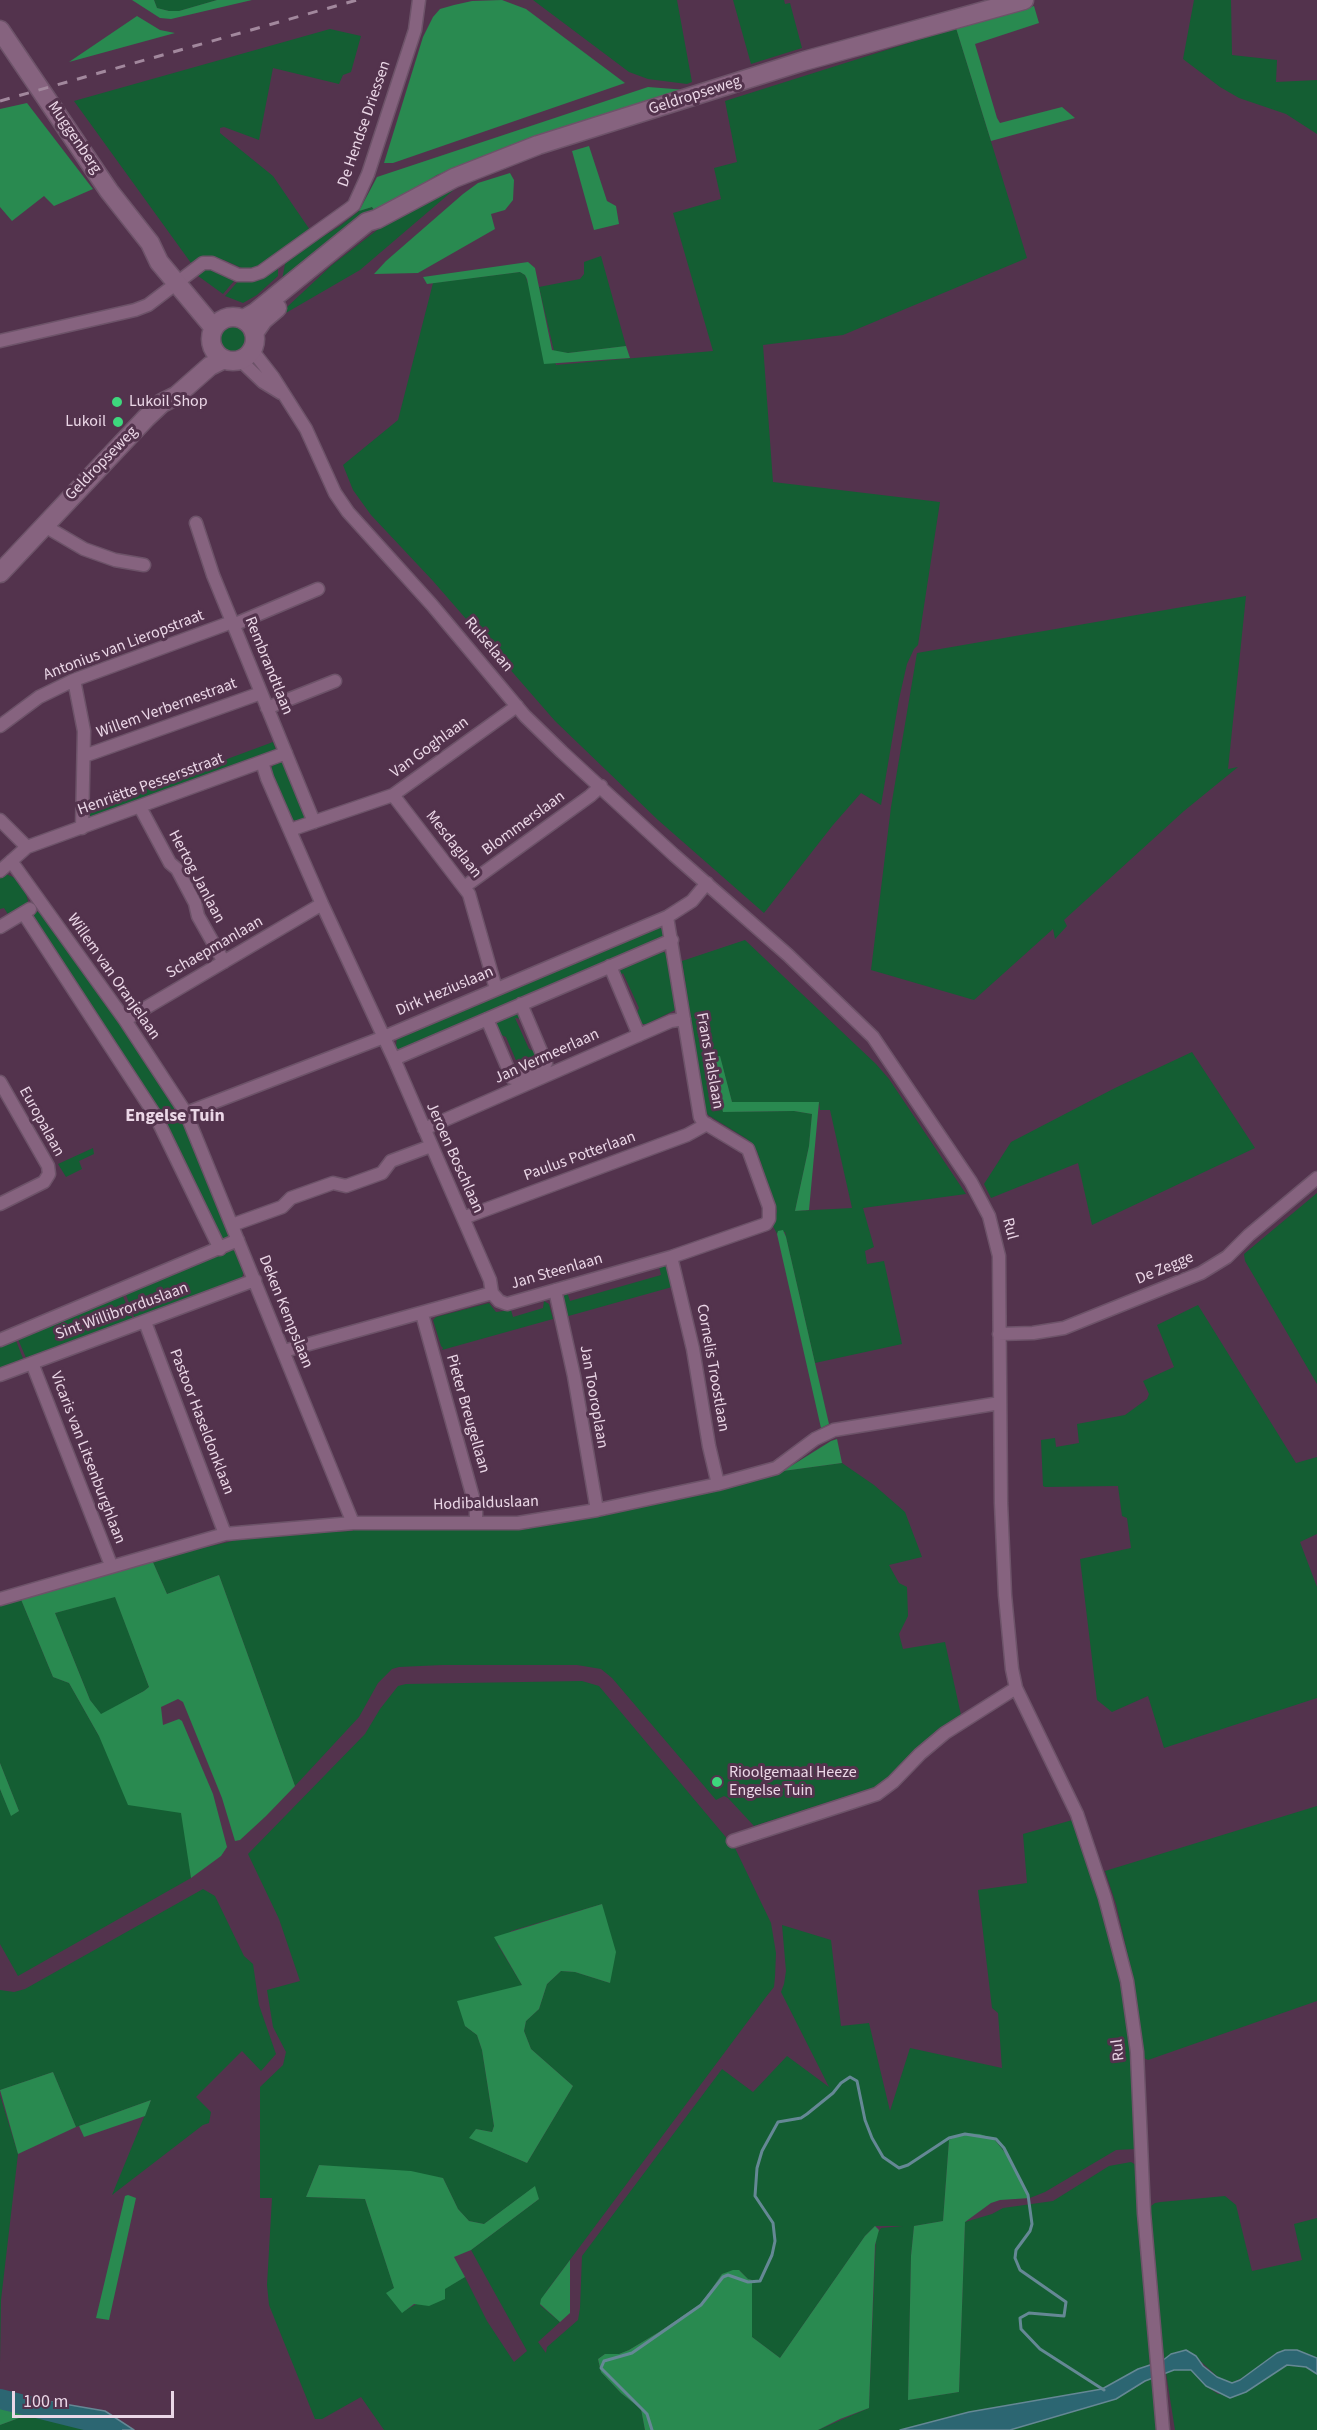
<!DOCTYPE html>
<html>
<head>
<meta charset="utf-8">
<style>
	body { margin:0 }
	#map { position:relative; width:1317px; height:2430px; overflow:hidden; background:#53334d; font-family:"Source Sans 3",sans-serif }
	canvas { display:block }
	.scale { position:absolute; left:12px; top:2391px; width:162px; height:27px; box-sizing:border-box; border:3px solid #ebd7e7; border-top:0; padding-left:8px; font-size:18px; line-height:21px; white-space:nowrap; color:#ebd7e7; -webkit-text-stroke:4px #53334d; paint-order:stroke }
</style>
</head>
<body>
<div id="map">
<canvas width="1317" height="2430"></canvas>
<div class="scale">100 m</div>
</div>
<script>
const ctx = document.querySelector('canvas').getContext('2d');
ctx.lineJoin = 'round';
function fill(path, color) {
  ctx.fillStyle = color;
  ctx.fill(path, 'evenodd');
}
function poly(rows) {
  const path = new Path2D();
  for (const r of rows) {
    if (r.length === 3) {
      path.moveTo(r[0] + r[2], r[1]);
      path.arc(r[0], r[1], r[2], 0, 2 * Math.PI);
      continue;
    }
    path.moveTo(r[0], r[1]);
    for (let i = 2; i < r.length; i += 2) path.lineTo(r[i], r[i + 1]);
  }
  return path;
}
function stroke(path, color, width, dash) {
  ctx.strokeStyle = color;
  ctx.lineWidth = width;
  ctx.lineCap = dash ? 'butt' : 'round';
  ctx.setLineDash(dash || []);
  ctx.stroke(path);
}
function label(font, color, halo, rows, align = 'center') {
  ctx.font = font + ' "Source Sans 3",sans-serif';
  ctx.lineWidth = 6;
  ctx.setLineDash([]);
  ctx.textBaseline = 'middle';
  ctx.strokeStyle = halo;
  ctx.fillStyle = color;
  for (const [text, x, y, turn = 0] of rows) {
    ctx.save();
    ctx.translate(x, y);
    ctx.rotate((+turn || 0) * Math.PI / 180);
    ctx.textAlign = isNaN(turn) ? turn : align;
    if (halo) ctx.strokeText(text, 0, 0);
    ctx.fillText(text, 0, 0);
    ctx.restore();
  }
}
fill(poly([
	[154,0,217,0,179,11,169,11,157,8],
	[533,0,677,0,692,82,687,84,648,79,629,72],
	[733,0,784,0,785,4,790,3,802,48,751,64],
	[1194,0,1231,0,1232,55,1277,60,1276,82,1317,80,1317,134,1286,114,1239,98,1220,87,1183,59],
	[956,28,1027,258,843,335,763,345,773,482,940,502,918,645,914,649,907,664,899,699,881,805,861,793,833,825,764,913,658,820,555,721,433,581,371,515,353,490,343,465,398,420,433,283,520,272,525,275,556,365,713,351,673,213,721,199,714,168,737,162,725,101],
	[330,29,361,36,351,72,343,75,339,84,273,68,259,140,224,127,220,128,220,133,231,142,273,176,310,230,260,268,244,269,224,260,207,257,191,263,74,101],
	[456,188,360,270,272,321,332,265,381,227],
	[372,207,376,213,282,280,286,259,340,226,359,211],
	[601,256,626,346,568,353,554,351,539,287,580,279,584,274,584,262],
	[278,263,278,276,257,295,243,303,225,296,240,279],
	[208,268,230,275,234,281,223,294,194,273,198,269],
	[234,339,16],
	[1246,596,1228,769,1238,767,1184,811,1064,920,1067,926,1055,939,1053,929,974,1000,871,970,891,807,917,653],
	[273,742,276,750,274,752,92,818,90,817,90,810],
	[280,761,283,762,306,815,302,821,291,820,270,770,274,764],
	[6,874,15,878,26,894,28,901,25,907,9,916,4,908,0,909,0,877],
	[34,910,40,913,122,1024,175,1107,185,1125,231,1236,230,1240,221,1240,171,1134,31,917],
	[657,926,663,930,663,938,400,1051,396,1047,397,1037],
	[745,940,876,1064,889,1079,966,1194,863,1208,874,1247,865,1251,867,1264,884,1261,902,1344,815,1363,786,1237,785,1232,778,1231,777,1234,773,1226,777,1211,757,1151,747,1139,708,1115,705,1109,682,961],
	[720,1057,732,1102,819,1102,820,1110,830,1110,852,1208,795,1211,809,1146,812,1114,794,1111,723,1112,711,1059],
	[664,952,668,956,675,1010,647,1024,642,1024,636,1015,639,1008,623,973,620,977,619,971,657,953],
	[513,1012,522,1015,523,1019,515,1018,529,1049,539,1053,539,1060,517,1071,510,1063,518,1065,506,1037,495,1032,494,1025,495,1022],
	[1192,1052,1255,1148,1092,1225,1078,1163,991,1198,984,1184,1011,1142,1115,1088],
	[93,1148,94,1154,79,1161,82,1169,66,1177,58,1164],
	[1317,1193,1317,1384,1245,1261,1244,1254],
	[230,1249,237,1252,244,1269,242,1278,135,1319,125,1292],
	[662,1265,667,1266,672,1287,565,1317,562,1298,567,1292,570,1301,661,1275,659,1266],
	[122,1294,133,1320,27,1360,17,1337],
	[544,1301,549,1304,553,1319,442,1350,443,1348,441,1346,433,1320,436,1317,489,1303,496,1312,511,1310,513,1317,543,1308],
	[1198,1305,1296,1463,1317,1457,1317,1534,1300,1542,1317,1587,1317,1698,1164,1748,1148,1696,1112,1712,1097,1700,1080,1559,1131,1548,1127,1518,1122,1516,1118,1486,1045,1487,1043,1486,1041,1440,1055,1438,1056,1447,1079,1443,1077,1424,1125,1415,1147,1399,1149,1394,1143,1381,1174,1367,1157,1325],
	[15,1338,24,1361,0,1370,0,1344],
	[842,1463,874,1485,905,1512,922,1557,889,1565,899,1583,907,1587,908,1616,899,1634,903,1649,945,1642,961,1715,938,1729,881,1785,754,1826,728,1798,724,1796,716,1800,612,1678,601,1669,577,1665,442,1665,399,1667,392,1669,378,1683,359,1717,295,1786,219,1575,167,1594,152,1560,258,1535,352,1531,358,1526,494,1528,635,1507,753,1481,783,1471],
	[115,1596,149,1687,144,1691,101,1715,90,1700,55,1613],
	[20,1597,53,1677,69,1683,99,1736,181,1813,184,1819,191,1878,18,1976,0,1944,0,1789,11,1815,19,1811,0,1763,0,1603],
	[582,1681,599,1686,735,1848,771,1923,776,1953,775,1977,774,1987,766,1997,546,2292,540,2305,560,2322,538,2342,546,2353,547,2347,578,2320,580,2308,582,2256,722,2069,753,2092,787,2056,829,2087,781,1992,784,1984,786,1971,782,1925,831,1940,841,2026,869,2023,890,2111,910,2048,1002,2068,998,2013,992,2008,978,1890,1027,1883,1023,1834,1076,1819,1122,1977,1131,2036,1135,2149,1116,2150,1045,2192,1030,2198,1010,2159,994,2139,990,2137,949,2140,943,2221,914,2226,911,2256,908,2400,959,2392,965,2222,992,2214,1003,2208,1053,2201,1109,2166,1131,2162,1136,2165,1147,2328,1153,2363,1138,2369,1102,2389,969,2412,900,2430,818,2430,869,2408,876,2236,881,2228,903,2226,875,2226,865,2236,780,2358,752,2337,752,2280,748,2279,739,2270,722,2274,702,2303,659,2332,629,2350,619,2354,605,2354,598,2359,601,2372,621,2393,641,2409,645,2430,384,2430,361,2397,322,2419,315,2419,269,2305,267,2285,272,2198,260,2198,260,2087,283,2065,286,2052,273,2027,267,1990,300,1981,279,1919,248,1854,365,1734,380,1709,398,1686,406,1684],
	[602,1904,610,1983,575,1972,561,1971,547,1984,539,2009,526,2021,524,2031,531,2049,573,2086,527,2163,470,2138,476,2129,492,2132,494,2126,482,2050,477,2035,465,2026,522,1985,498,1945,511,1931],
	[319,2165,443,2178,458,2209,469,2221,484,2224,534,2187,539,2199,471,2250,527,2351,514,2362,487,2321,465,2277,402,2312,365,2199,306,2197],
	[1317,1806,1317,2001,1148,2060,1142,2057,1134,1982,1116,1904,1105,1871],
	[203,1889,215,1896,244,1956,253,1964,259,2005,276,2054,261,2071,242,2051,196,2097,211,2112,209,2123,203,2125,112,2195,151,2100,76,2127,53,2072,0,2090,0,1990,14,1992,25,1989],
	[0,2095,18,2154,1,2300,0,2362],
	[1225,2196,1236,2205,1252,2271,1302,2260,1294,2224,1317,2218,1317,2358,1308,2354,1248,2375,1232,2383,1221,2380,1196,2357,1181,2351,1171,2354,1162,2361,1147,2209,1155,2203,1161,2202],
	[1293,2364,1306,2367,1317,2374,1317,2430,1175,2430,1166,2373,1174,2370,1191,2370,1206,2386,1218,2394,1246,2392,1287,2365],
	[1153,2377,1159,2430,1010,2430,1116,2399],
	[38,2411,92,2420,115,2430,0,2430,0,2425]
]), '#145e33');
fill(poly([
	[132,0,154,0,157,8,169,11,179,11,217,0,252,0,171,19,160,18],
	[502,0,526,9,625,83,393,163,384,163,423,37,433,17,440,9,454,5,472,1],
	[1034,6,1039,23,975,44,997,118,1000,123,1062,107,1075,118,991,141,956,28],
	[137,16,160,30,175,33,69,62],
	[648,87,687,90,501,149,437,175,376,213,372,207,359,211,377,177],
	[27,103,93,189,54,206,44,196,12,221,0,207,0,109],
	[589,146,607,201,616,206,619,224,594,230,572,151],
	[510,173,514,180,513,200,505,210,491,214,495,229,418,273,374,274,386,261,463,194,478,183],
	[528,262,535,268,552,350,568,353,626,346,630,358,544,364,527,279,525,275,520,272,427,284,423,277],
	[720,1056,732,1102,819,1102,809,1210,795,1211,809,1146,812,1114,794,1111,723,1112,711,1058],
	[783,1230,786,1237,829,1424,821,1428,777,1234,778,1231],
	[837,1439,842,1463,783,1471,831,1441],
	[152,1560,167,1594,219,1575,295,1786,266,1816,240,1840,235,1841,222,1798,183,1702,178,1699,161,1707,163,1725,179,1719,182,1721,213,1794,227,1847,221,1856,191,1878,181,1813,128,1805,99,1736,69,1683,53,1677,20,1597],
	[115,1597,149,1687,144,1691,101,1714,90,1700,55,1613],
	[0,1763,19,1811,11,1816,0,1789],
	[602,1904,616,1952,610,1983,575,1972,561,1971,547,1984,539,2009,526,2021,524,2031,531,2049,573,2086,527,2163,469,2138,476,2129,492,2132,494,2126,482,2050,477,2035,465,2026,457,2001,522,1985,494,1937],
	[53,2072,76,2127,18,2154,0,2090],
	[151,2100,145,2116,84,2137,79,2126],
	[964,2133,980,2134,994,2139,1010,2159,1030,2198,1000,2200,991,2203,965,2222,959,2392,908,2400,911,2256,914,2226,943,2221,949,2140],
	[319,2165,411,2171,443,2178,458,2209,469,2221,484,2224,535,2186,539,2199,471,2250,454,2257,465,2277,445,2289,445,2299,429,2306,414,2304,402,2313,386,2293,394,2288,365,2199,306,2197],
	[128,2195,136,2198,109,2320,96,2318,125,2196],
	[875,2226,879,2230,875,2245,869,2408,840,2419,818,2430,645,2430,641,2409,621,2393,601,2372,598,2359,605,2354,619,2354,629,2350,659,2332,702,2303,722,2274,733,2270,739,2270,748,2279,752,2280,752,2337,780,2358,865,2236],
	[570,2260,570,2313,560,2322,540,2304,541,2299],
	[0,2403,38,2411,0,2425]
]), '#298a50');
const water = poly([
	[1186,2350,1196,2356,1203,2366,1217,2377,1232,2383,1240,2380,1277,2353,1285,2350,1297,2350,1317,2358,1317,2374,1306,2367,1287,2365,1246,2392,1230,2398,1206,2386,1191,2370,1174,2370,1145,2381,1116,2399,1010,2430,900,2430,969,2412,1102,2389,1138,2369,1162,2361,1171,2354,1186,2350],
	[0,2393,105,2411,134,2430,115,2430,92,2420,0,2403,0,2393]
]);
fill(water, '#2c6672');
stroke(water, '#658895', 1.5);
stroke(poly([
	[652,2430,647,2414,601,2368,604,2361,632,2353,701,2305,723,2277,728,2275,748,2282,760,2281,772,2255,775,2241,773,2223,755,2196,757,2168,762,2151,778,2122,801,2118,807,2114,833,2093,841,2083,850,2077,857,2081,865,2120,872,2138,883,2157,899,2168,908,2165,949,2138,965,2134,996,2139,1004,2148,1028,2195,1032,2224,1030,2231,1016,2250,1015,2258,1020,2270,1066,2302,1064,2316,1029,2313,1020,2318,1021,2329,1040,2349,1104,2390]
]), '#658895', 3);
stroke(poly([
	[0,2399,97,2423,112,2430]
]), '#2c6672', 20);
const street = poly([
	[0,341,135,310,148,305,203,263,212,263,238,275,252,275,261,272,349,209,354,205,368,174,415,30,419,0],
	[252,350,273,377,306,429,335,493,348,512,432,605,525,716,562,752,674,855,788,955,873,1037,971,1182,989,1216,999,1256,1001,1503,1005,1595,1012,1669,1016,1688,1077,1814,1105,1898,1127,1981,1137,2052,1144,2213,1163,2430],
	[240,360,263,382,281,393],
	[196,523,213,575,314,822],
	[43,525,84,549,115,560,144,565],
	[233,625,318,589],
	[74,680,84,731,82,828],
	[267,708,335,681],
	[0,726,39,697,74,680,232,622],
	[84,756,261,693],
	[262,762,267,778,322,904,394,1059,490,1280,492,1293],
	[393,795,469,894,496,989],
	[140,807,170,863,177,869,195,903,198,916,224,962],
	[0,820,27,847],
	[290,830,393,795,517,706],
	[11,861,125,1020,186,1113,353,1523],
	[0,871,27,847,286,753],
	[464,887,590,796,601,786],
	[24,914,155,1115,220,1249],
	[0,927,30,909],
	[610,966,639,1035],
	[487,1019,512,1078,546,1063,521,1004],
	[125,1020,322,904],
	[394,1059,672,940],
	[0,1082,48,1166,49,1174,44,1182,0,1204],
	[186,1113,384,1037,667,917,692,901,707,883],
	[424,1129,639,1035,671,1021,684,1019],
	[463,1218,687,1135,707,1124],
	[232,1225,282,1207,291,1198,333,1183,346,1186,382,1173,391,1161,431,1146],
	[671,1257,693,1349,709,1446,718,1484],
	[555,1290,574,1376,597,1510],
	[422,1314,476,1508,476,1523],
	[145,1322,225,1534],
	[999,1334,1033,1333,1064,1328,1201,1273,1227,1257,1249,1235,1317,1178],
	[0,1340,238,1240],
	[284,1351,492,1293,499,1301,507,1304,671,1257,766,1224,769,1219,769,1207,748,1149,703,1122,700,1117,667,917],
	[32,1363,111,1565],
	[0,1375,255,1280],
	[0,1599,225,1534,353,1523,518,1523,597,1510,718,1484,776,1468,815,1439,834,1430,1000,1403],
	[733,1841,877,1794,893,1782,920,1754,945,1733,1016,1688]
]);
const secondary = poly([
	[0,30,109,191,150,243,159,262,214,328],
	[233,339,22],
	[244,319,256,312,367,222,377,219,454,178,538,145,804,61,1024,0],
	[254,333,263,320,277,308],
	[0,573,146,418,162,403,176,396,210,366,224,359]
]);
stroke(street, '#6d5369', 15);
stroke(secondary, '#6d5369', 21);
stroke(street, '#86637f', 12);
stroke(secondary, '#86637f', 18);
stroke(poly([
	[0,101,357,0]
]), '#a2889d', 3, [10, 10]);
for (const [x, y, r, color] of [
	[117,402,6,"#3ed77d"],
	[118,422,6,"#3ed77d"],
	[717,1782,6,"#3ed77d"]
]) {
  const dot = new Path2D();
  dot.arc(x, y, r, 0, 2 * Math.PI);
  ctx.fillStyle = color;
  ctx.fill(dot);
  stroke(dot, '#53334d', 2);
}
label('16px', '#ebd7e7', '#53334d', [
	["Geldropseweg",695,96,-18],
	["De Hendse Driessen",365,124,-71],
	["Muggenberg",74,138,56],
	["Geldropseweg",102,464,-46],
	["Rulselaan",488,645,50],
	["Antonius van Lieropstraat",124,646,-21],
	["Rembrandtlaan",268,666,68],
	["Willem Verbernestraat",167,709,-20],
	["Van Goghlaan",430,748,-36],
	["Henriëtte Pessersstraat",151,785,-20],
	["Blommerslaan",524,824,-36],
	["Mesdaglaan",453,845,52],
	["Hertog Janlaan",196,877,62],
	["Schaepmanlaan",215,948,-30],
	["Willem van Oranjelaan",113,977,55],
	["Dirk Heziuslaan",445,992,-23],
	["Jan Vermeerlaan",547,1057,-24],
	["Frans Halslaan",709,1061,80],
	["Europalaan",41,1122,61],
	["Paulus Potterlaan",580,1157,-20],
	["Jeroen Boschlaan",454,1158,66],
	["Rul",1009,1229,76],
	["De Zegge",1165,1269,-23],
	["Jan Steenlaan",557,1272,-16],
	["Sint Willibrorduslaan",122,1312,-20],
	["Deken Kempslaan",285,1312,68],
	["Cornelis Troostlaan",712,1368,80],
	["Jan Tooroplaan",593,1397,80],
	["Pieter Breugellaan",467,1414,74],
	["Pastoor Haseldonklaan",201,1422,69],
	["Vicaris van Litsenburghlaan",87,1458,69],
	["Hodibalduslaan",486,1504,-2],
	["Rul",1119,2050,-96]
]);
label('16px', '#ebd7e7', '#53334d', [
	["Lukoil Shop",129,402],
	["Lukoil",106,422,"right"],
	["Rioolgemaal Heeze",729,1773],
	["Engelse Tuin",729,1791]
], 'left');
label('bold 18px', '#ebd7e7', '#53334d', [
	["Engelse Tuin",175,1117]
]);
</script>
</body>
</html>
